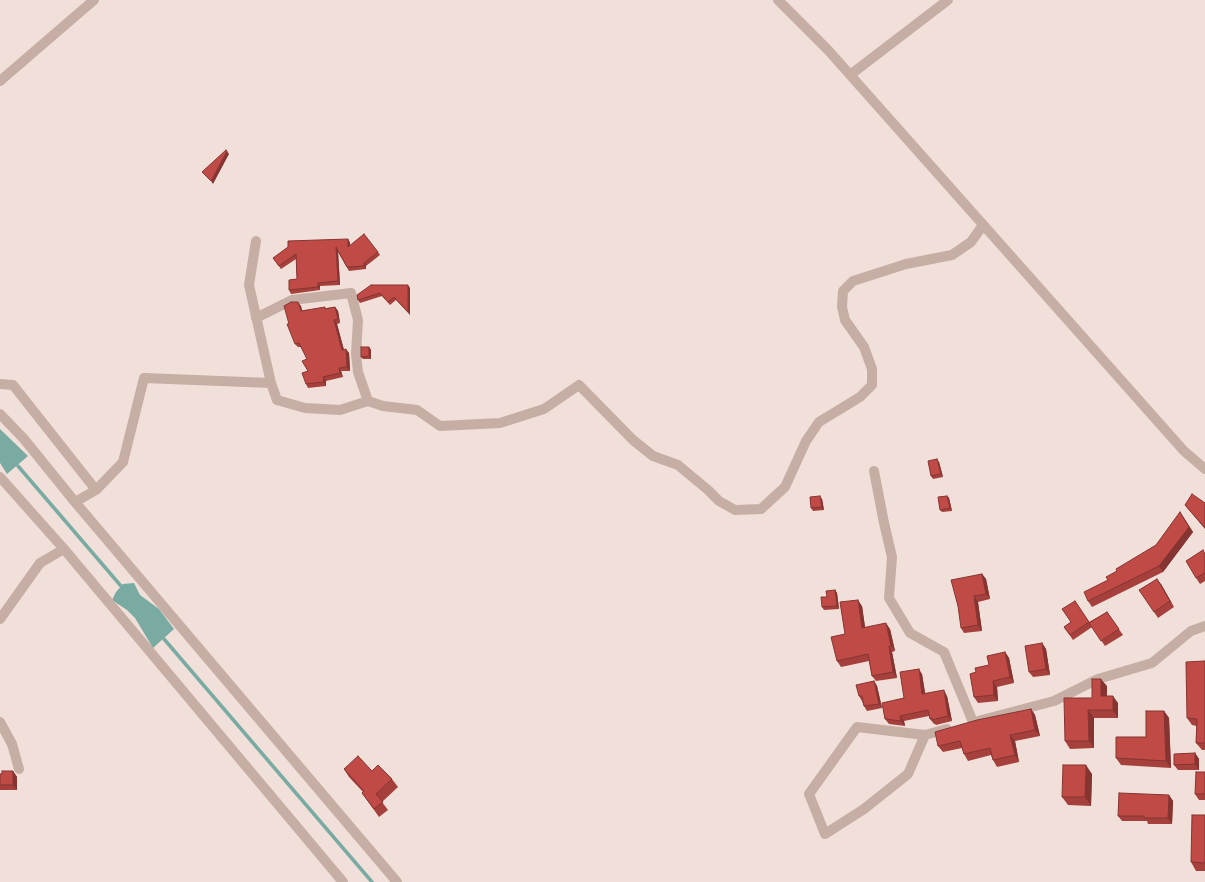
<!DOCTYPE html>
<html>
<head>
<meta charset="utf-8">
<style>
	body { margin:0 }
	canvas { display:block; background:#f0e0d9 }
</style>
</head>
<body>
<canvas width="1205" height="882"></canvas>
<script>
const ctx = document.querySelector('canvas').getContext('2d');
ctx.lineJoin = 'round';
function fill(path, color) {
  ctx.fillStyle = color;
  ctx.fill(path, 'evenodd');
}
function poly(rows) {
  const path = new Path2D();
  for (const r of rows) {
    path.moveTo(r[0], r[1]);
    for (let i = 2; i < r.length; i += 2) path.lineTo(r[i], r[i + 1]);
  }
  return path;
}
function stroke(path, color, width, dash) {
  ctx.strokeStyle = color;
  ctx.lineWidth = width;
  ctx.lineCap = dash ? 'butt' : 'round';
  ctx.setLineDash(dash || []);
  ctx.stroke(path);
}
fill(poly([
	[0,429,28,456,7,474,0,463],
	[134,583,140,595,159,609,174,629,153,648,135,618,127,610,112,600,116,592,123,584]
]), '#79aba3');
stroke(poly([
	[18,466,121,586],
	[164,639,372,882]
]), '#79aba3', 3.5);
stroke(poly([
	[778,0,828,50,1184,451,1205,469],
	[850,75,948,0],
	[0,81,94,0],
	[256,241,249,285,271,383],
	[256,318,292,300,351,293,358,320,356,354,358,372,368,401],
	[0,384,13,385,96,490],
	[0,414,24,439,75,502,397,882],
	[874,471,884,523,892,557,889,598,910,633,944,652,973,722],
	[0,477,64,549,343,882],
	[75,502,96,490,123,462,144,378,271,383,277,400,305,408,340,410,368,401,383,406,417,410,440,426,500,423,544,409,579,385,633,440,653,456,678,465,708,490,719,501,735,510,761,509,785,487,806,441,819,422,860,397,872,385,872,369,864,347,845,320,842,307,843,291,853,281,906,264,952,255,971,242,983,225],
	[0,619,40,563,64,549],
	[978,721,1054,701,1098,679,1152,663,1191,631,1205,626],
	[0,722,12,744,19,769],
	[925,735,908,774,864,809,825,834,809,794,857,727,925,735,947,729]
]), '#c7aea5', 10);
fill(poly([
	[348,239,350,243,350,245,378,252,380,255,366,266,366,269,349,271,338,252,340,285,320,286,320,290,291,294,289,290,297,279,296,259,281,269,273,258],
	[410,288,410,315,396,300,390,305,382,296,360,303,358,300,357,295],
	[301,306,302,311,335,307,338,311,340,323,337,324,344,350,349,353,350,371,341,371,343,377,326,381,326,386,308,388,306,384,308,371,307,359,301,347,298,347,295,344],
	[369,347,371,350,371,359,363,359,361,357],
	[939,462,943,477,933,479,931,476],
	[947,496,949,498,952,511,942,512,940,510],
	[822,499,824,510,813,511,811,508],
	[1205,503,1205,529,1189,510,1185,505],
	[1180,512,1193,532,1163,572,1092,607,1088,601,1108,580,1117,571,1156,545],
	[1205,553,1205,581,1200,584,1196,578],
	[982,574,986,579,990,599,978,602,982,631,964,633,961,628],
	[1161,584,1174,607,1158,618,1154,612],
	[835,590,837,593,839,609,824,610,822,607],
	[1075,601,1089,622,1107,612,1123,635,1105,646,1092,627,1073,640,1064,627,1071,622],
	[862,606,865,627,890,629,895,651,892,652,897,678,876,681,872,676,869,661,841,667,837,661,845,634],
	[1042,643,1046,649,1050,675,1033,677,1029,672],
	[1005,652,1009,658,1014,683,997,687,998,701,978,703,974,697,976,672,989,665],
	[1205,661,1205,750,1202,750,1196,743,1197,726,1192,725,1187,718],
	[922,674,925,693,947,696,952,721,936,725,935,724,934,724,930,719,929,716,904,721,905,726,889,724,885,719,904,698],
	[874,681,877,686,882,708,867,711,864,706,862,701,859,696],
	[1107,686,1107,696,1118,703,1118,718,1094,718,1094,748,1070,749,1065,741,1092,698],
	[1031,709,1035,715,1040,736,1015,741,1019,762,997,767,993,760,991,755,968,761,964,754,962,748,943,752,938,746],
	[1164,711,1169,718,1171,768,1121,765,1116,758,1146,737],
	[1195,753,1199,759,1199,770,1178,770,1174,765],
	[344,769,392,779,398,787,382,802,388,810,379,817,362,793,363,792,349,777],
	[13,771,17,777,17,790,0,790,0,774],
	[1205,772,1205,800,1199,800,1195,794],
	[1092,774,1091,806,1068,805,1062,797],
	[1169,795,1173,801,1172,824,1148,824,1147,821,1122,821,1118,816],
	[1205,815,1205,871,1196,871,1191,862]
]), '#a5403c');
fill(poly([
	[227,151,229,154,213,184,211,181],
	[348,239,350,243,350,251,348,247],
	[336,247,338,251,340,285,338,281],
	[364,263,366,266,366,269,364,266],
	[318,283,320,286,320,290,318,287],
	[408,285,410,288,410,315,408,312],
	[298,302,301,306,303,315,301,311],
	[335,307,338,311,340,323,338,319],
	[334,320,337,324,345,354,342,350],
	[369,347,371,350,371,359,369,356],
	[346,349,349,353,350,371,347,367],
	[339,368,341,371,343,377,340,373],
	[323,377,326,381,326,386,324,382],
	[937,459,939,462,943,477,941,474],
	[820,496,822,499,824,510,822,507],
	[947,496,949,498,952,511,950,508],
	[1180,512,1193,532,1163,572,1159,566],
	[982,574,986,579,990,599,986,594],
	[1157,579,1161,584,1174,607,1170,601],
	[835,590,837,593,839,609,837,606],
	[974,596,978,602,982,631,978,625],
	[858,600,862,606,866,634,862,628],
	[886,623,890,629,895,651,891,646],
	[1042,643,1046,649,1050,675,1046,669],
	[889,646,892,652,897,678,893,672],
	[1005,652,1009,658,1014,683,1010,677],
	[919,669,922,674,926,699,922,694],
	[1101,679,1107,686,1107,703,1101,696],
	[874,681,877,686,882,708,879,704],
	[993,681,997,687,998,701,994,695],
	[944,690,947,696,952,721,948,716],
	[1113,696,1118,703,1118,718,1113,710],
	[1031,709,1035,715,1040,736,1035,730],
	[1088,710,1094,718,1094,748,1089,741],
	[1164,711,1169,718,1171,768,1166,761],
	[900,716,904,721,905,726,901,721],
	[1010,735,1015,741,1019,762,1015,755],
	[1195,753,1199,759,1199,770,1195,764],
	[1086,765,1092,774,1091,806,1085,797],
	[13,771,17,777,17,790,13,785],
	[1169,795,1173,801,1172,824,1168,818]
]), '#863431');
const building = poly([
	[226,150,227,151,211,181,202,172,226,150],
	[364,234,378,252,364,263,364,266,347,267,336,247,338,281,318,283,318,287,289,290,289,280,297,279,296,254,279,266,273,258,288,247,288,241,348,239,348,247,364,234],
	[371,285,408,285,408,312,394,297,388,302,380,293,358,300,357,295,371,285],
	[291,302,298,302,301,311,325,307,325,309,335,307,338,319,334,320,342,350,346,349,347,367,339,368,340,373,323,377,324,382,306,384,302,373,308,371,302,361,307,359,299,343,295,344,287,324,289,324,284,306,291,302],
	[361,347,369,347,369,356,361,357,361,347],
	[937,459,941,474,931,476,928,461,937,459],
	[1192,494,1205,503,1205,528,1185,505,1192,494],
	[820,496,822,507,811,508,810,497,820,496],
	[947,496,950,508,940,510,938,497,947,496],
	[1180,512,1189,527,1159,566,1088,601,1084,592,1108,580,1106,577,1117,571,1116,569,1156,545,1180,512],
	[1203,550,1205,554,1205,573,1196,578,1186,561,1203,550],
	[982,574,986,594,974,596,978,625,961,628,958,606,951,580,982,574],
	[1157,579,1170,601,1154,612,1139,590,1157,579],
	[835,590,837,606,822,607,821,597,827,597,826,591,835,590],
	[858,600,862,628,886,623,891,646,889,646,893,672,872,676,868,654,837,661,831,637,845,634,840,602,858,600],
	[1075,601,1089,622,1070,635,1064,627,1071,622,1062,609,1075,601],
	[1107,612,1119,629,1101,641,1089,623,1107,612],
	[1042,643,1046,669,1029,672,1025,646,1042,643],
	[1005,652,1010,677,993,681,994,695,974,697,970,674,976,672,975,668,989,665,987,656,1005,652],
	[1205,661,1205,743,1196,743,1197,719,1187,718,1186,662,1205,661],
	[919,669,922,694,944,690,948,716,932,720,932,718,930,719,928,710,900,716,901,721,885,719,882,703,904,698,900,672,919,669],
	[1092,679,1101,679,1101,696,1113,696,1113,710,1088,710,1089,741,1065,741,1064,698,1092,698,1092,679],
	[874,681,879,704,864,706,862,696,859,696,856,685,874,681],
	[1031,709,1035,730,1010,735,1015,755,993,760,990,748,964,754,960,741,938,746,935,732,977,720,1031,709],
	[1146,711,1164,711,1166,761,1116,758,1116,737,1146,737,1146,711],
	[1195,753,1195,764,1174,765,1174,754,1195,753],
	[358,756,372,771,378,765,392,779,376,794,383,802,374,809,362,793,364,791,344,769,358,756],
	[1063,765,1086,765,1085,797,1062,797,1063,765],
	[2,771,13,771,13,785,0,785,0,774,2,774,2,771],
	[1196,772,1205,772,1205,794,1195,794,1196,772],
	[1119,793,1169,795,1168,818,1144,818,1144,816,1118,816,1119,793],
	[1192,815,1205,815,1205,863,1191,862,1192,815]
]);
fill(building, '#c04b46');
stroke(building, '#863431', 1);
</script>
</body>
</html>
